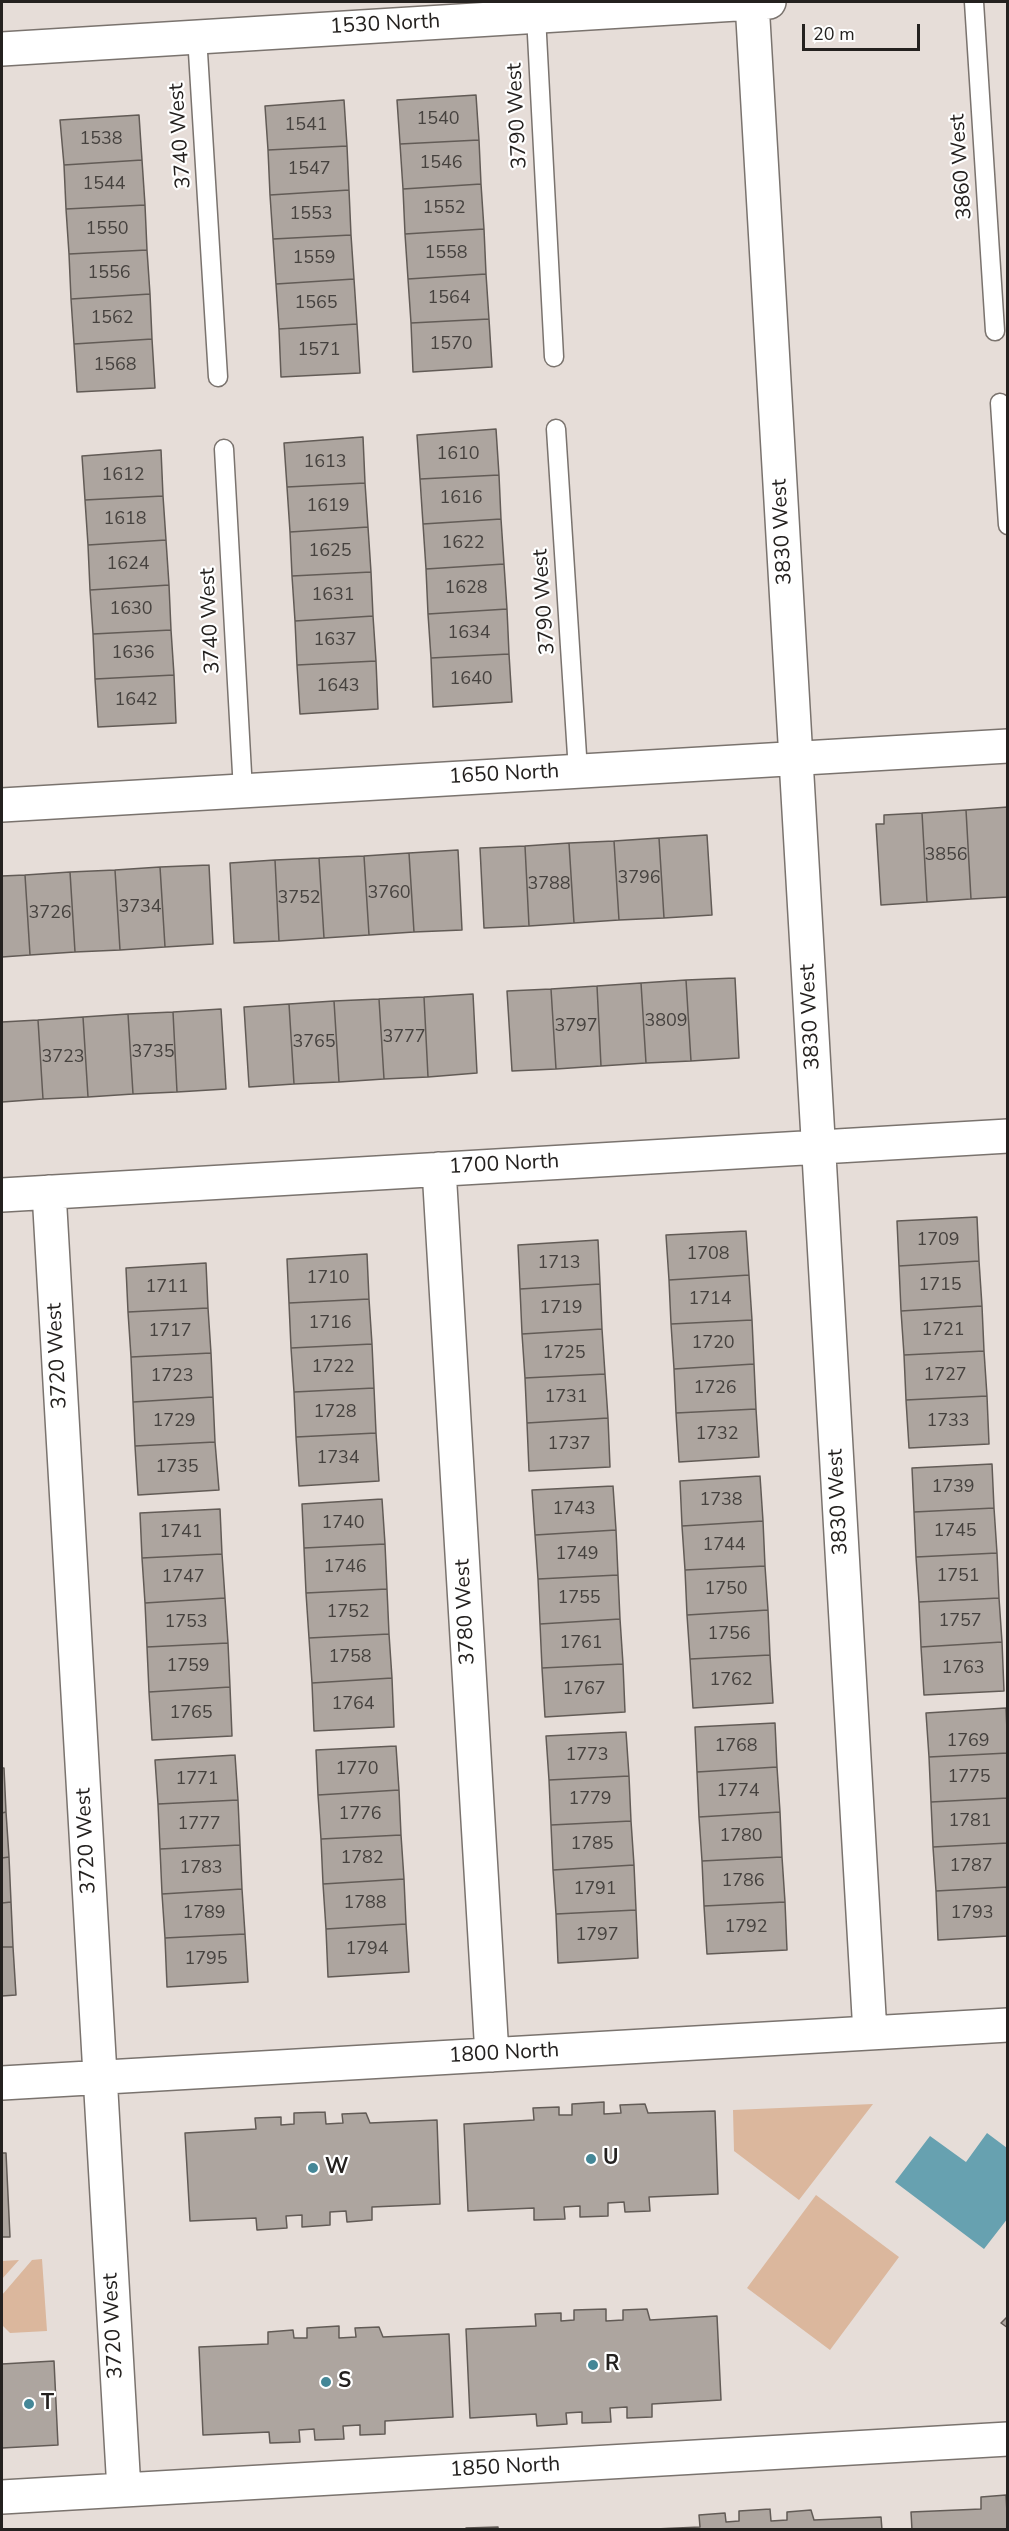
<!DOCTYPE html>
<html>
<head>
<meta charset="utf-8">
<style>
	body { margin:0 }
	#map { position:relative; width:1009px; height:2531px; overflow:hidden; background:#e6ddd8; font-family:"Nunito Sans",sans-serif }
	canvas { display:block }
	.frame { position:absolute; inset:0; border:3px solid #24211f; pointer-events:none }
	.scale { position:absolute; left:802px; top:24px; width:118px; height:27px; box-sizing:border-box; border:3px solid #24211f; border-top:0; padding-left:8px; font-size:18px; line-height:21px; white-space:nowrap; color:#24211f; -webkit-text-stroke:4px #fff; paint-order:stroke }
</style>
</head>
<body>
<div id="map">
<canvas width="1009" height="2531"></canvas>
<div class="frame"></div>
<div class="scale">20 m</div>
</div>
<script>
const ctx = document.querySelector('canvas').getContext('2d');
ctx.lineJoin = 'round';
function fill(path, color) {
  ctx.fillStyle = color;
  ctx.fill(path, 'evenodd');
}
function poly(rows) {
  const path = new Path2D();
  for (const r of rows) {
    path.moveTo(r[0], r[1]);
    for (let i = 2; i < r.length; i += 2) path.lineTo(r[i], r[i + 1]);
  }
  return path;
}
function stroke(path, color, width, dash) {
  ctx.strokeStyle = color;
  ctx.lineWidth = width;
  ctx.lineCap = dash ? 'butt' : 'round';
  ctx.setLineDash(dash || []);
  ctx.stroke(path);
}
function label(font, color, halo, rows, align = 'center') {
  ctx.font = font + ' "Nunito Sans",sans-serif';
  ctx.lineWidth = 4.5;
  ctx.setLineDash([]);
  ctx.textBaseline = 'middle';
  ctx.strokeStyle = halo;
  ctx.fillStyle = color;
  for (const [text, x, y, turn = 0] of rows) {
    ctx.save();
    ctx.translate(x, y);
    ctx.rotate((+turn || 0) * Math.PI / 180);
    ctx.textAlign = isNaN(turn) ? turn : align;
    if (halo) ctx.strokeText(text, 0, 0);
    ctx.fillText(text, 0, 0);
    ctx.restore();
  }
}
fill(poly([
	[873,2104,799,2200,734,2151,733,2110],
	[816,2195,899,2257,830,2350,747,2288],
	[42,2259,47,2331,10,2333,2,2325,2,2295,32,2260],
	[19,2260,2,2279,2,2261]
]), '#dbb79d');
fill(poly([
	[987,2133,1007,2148,1008,2218,984,2249,895,2182,930,2136,966,2162]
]), '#67a1b0');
const building = poly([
	[476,95,479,140,400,144,397,100,476,95],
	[344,100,347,146,268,150,265,106,344,100],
	[139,115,142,160,64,165,60,120,139,115],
	[479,140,481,184,403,189,400,144,479,140],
	[347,146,349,190,270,195,268,150,347,146],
	[142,160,145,205,66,209,64,165,142,160],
	[481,184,484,229,405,234,403,189,481,184],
	[349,190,351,235,273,239,270,195,349,190],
	[145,205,147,250,69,254,66,209,145,205],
	[484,229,486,274,408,279,405,234,484,229],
	[351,235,354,279,276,284,273,239,351,235],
	[147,250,150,294,71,299,69,254,147,250],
	[486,274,489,319,411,323,408,279,486,274],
	[354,279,357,324,279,329,276,284,354,279],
	[150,294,152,339,74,344,71,299,150,294],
	[489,319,492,367,413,372,411,323,489,319],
	[357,324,360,373,281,377,279,329,357,324],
	[152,339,155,388,77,392,74,344,152,339],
	[496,429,499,475,420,479,417,435,496,429],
	[363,437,365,483,287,487,284,443,363,437],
	[161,450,163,496,85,500,82,456,161,450],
	[499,475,501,519,423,524,420,479,499,475],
	[365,483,368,527,290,532,287,487,365,483],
	[163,496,166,540,88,545,85,500,163,496],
	[501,519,504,564,426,569,423,524,501,519],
	[368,527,371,572,292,576,290,532,368,527],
	[166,540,169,585,90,590,88,545,166,540],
	[504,564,507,609,428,614,426,569,504,564],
	[371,572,373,616,295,621,292,576,371,572],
	[169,585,171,630,93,634,90,590,169,585],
	[507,609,509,654,431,658,428,614,507,609],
	[373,616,376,661,297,665,295,621,373,616],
	[171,630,174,675,95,679,93,634,171,630],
	[509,654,512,702,433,707,431,658,509,654],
	[376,661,378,709,300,714,297,665,376,661],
	[174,675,176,723,98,727,95,679,174,675],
	[1008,807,1008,897,971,899,966,810,1008,807],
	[966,810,971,899,927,902,922,813,966,810],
	[922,813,927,902,881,905,876,824,884,824,884,815,922,813],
	[707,835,712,915,664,918,659,838,707,835],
	[659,838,664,918,619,920,614,841,659,838],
	[614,841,619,920,574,923,569,843,614,841],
	[569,843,574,923,529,926,525,846,569,843],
	[525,846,529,926,484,928,480,848,525,846],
	[458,850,462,930,414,932,409,853,458,850],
	[409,853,414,932,369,935,364,856,409,853],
	[364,856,369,935,324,938,319,858,364,856],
	[319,858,324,938,279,941,275,860,319,858],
	[275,860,279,941,234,943,230,863,275,860],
	[209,865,213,944,165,947,160,867,209,865],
	[160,867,165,947,120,950,115,870,160,867],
	[115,870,120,950,75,952,70,872,115,870],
	[70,872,75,952,30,955,25,875,70,872],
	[25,875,30,955,2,957,2,876,25,875],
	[735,978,739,1058,691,1061,686,980,735,978],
	[686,980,691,1061,646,1063,641,983,686,980],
	[641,983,646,1063,601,1066,597,986,641,983],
	[597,986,601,1066,556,1069,551,989,597,986],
	[551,989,556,1069,512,1071,507,991,551,989],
	[473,994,477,1073,428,1077,424,997,473,994],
	[424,997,428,1077,384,1079,379,999,424,997],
	[379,999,384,1079,339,1082,334,1001,379,999],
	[334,1001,339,1082,294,1084,289,1004,334,1001],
	[289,1004,294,1084,249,1087,244,1007,289,1004],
	[221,1009,226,1089,177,1092,173,1012,221,1009],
	[173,1012,177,1092,133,1094,128,1014,173,1012],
	[128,1014,133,1094,88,1097,83,1017,128,1014],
	[83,1017,88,1097,43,1099,38,1020,83,1017],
	[38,1020,43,1099,2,1102,2,1022,38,1020],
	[977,1217,979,1261,899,1266,897,1221,977,1217],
	[746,1231,749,1275,669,1280,666,1235,746,1231],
	[598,1240,600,1284,520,1289,518,1245,598,1240],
	[367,1254,369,1299,289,1303,287,1259,367,1254],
	[979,1261,982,1306,901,1311,899,1266,979,1261],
	[206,1263,208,1308,128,1312,126,1268,206,1263],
	[749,1275,752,1320,671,1324,669,1280,749,1275],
	[600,1284,602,1329,522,1334,520,1289,600,1284],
	[369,1299,372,1344,291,1348,289,1303,369,1299],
	[982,1306,984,1351,904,1355,901,1311,982,1306],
	[208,1308,211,1353,131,1357,128,1312,208,1308],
	[752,1320,754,1364,674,1369,671,1324,752,1320],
	[602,1329,605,1374,525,1378,522,1334,602,1329],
	[372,1344,374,1388,294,1392,291,1348,372,1344],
	[984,1351,987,1396,906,1400,904,1355,984,1351],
	[211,1353,213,1397,133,1402,131,1357,211,1353],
	[754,1364,756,1409,676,1413,674,1369,754,1364],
	[605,1374,608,1418,527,1423,525,1378,605,1374],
	[374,1388,376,1433,296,1437,294,1392,374,1388],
	[987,1396,989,1444,909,1448,906,1400,987,1396],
	[213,1397,215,1442,135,1446,133,1402,213,1397],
	[756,1409,759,1457,679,1462,676,1413,756,1409],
	[608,1418,610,1467,529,1471,527,1423,608,1418],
	[376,1433,379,1481,299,1486,296,1437,376,1433],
	[215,1442,219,1490,138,1495,135,1446,215,1442],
	[992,1464,994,1508,914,1512,912,1468,992,1464],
	[760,1476,763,1521,682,1526,680,1481,760,1476],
	[613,1486,616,1530,535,1535,532,1490,613,1486],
	[382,1499,385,1544,304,1548,302,1504,382,1499],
	[994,1508,997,1553,916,1557,914,1512,994,1508],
	[220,1509,222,1554,142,1558,140,1513,220,1509],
	[763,1521,765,1566,685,1570,682,1526,763,1521],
	[616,1530,618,1575,538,1579,535,1535,616,1530],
	[385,1544,387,1589,306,1593,304,1548,385,1544],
	[997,1553,999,1598,919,1602,916,1557,997,1553],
	[222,1554,225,1598,145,1603,142,1558,222,1554],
	[765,1566,768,1610,687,1615,685,1570,765,1566],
	[618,1575,620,1619,540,1624,538,1579,618,1575],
	[387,1589,389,1634,309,1638,306,1593,387,1589],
	[225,1598,228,1643,147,1647,145,1603,225,1598],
	[999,1598,1002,1642,921,1647,919,1602,999,1598],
	[768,1610,770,1655,690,1659,687,1615,768,1610],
	[620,1619,623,1664,542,1668,540,1624,620,1619],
	[389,1634,392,1678,312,1683,309,1638,389,1634],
	[1002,1642,1004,1691,924,1695,921,1647,1002,1642],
	[228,1643,230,1687,149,1692,147,1647,228,1643],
	[770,1655,773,1703,693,1708,690,1659,770,1655],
	[623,1664,625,1712,545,1717,542,1668,623,1664],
	[392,1678,394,1727,314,1731,312,1683,392,1678],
	[230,1687,232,1736,152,1740,149,1692,230,1687],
	[1006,1708,1008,1753,929,1757,926,1713,1006,1708],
	[775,1723,777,1767,697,1772,695,1727,775,1723],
	[626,1732,629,1776,549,1780,546,1736,626,1732],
	[396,1746,399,1790,318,1795,316,1750,396,1746],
	[1008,1753,1008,1798,931,1802,929,1757,1008,1753],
	[235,1755,238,1800,158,1804,155,1760,235,1755],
	[777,1767,780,1812,699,1817,697,1772,777,1767],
	[2,1768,4,1768,6,1812,2,1813,2,1768],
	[629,1776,631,1821,551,1825,549,1780,629,1776],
	[399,1790,401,1835,321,1839,318,1795,399,1790],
	[1008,1798,1008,1843,933,1847,931,1802,1008,1798],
	[238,1800,240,1845,160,1849,158,1804,238,1800],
	[6,1812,9,1857,2,1858,2,1813,6,1812],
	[780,1812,782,1857,702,1861,699,1817,780,1812],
	[631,1821,634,1865,553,1870,551,1825,631,1821],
	[401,1835,404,1879,323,1884,321,1839,401,1835],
	[1008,1843,1008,1887,936,1891,933,1847,1008,1843],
	[240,1845,242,1889,162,1894,160,1849,240,1845],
	[9,1857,11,1902,2,1903,2,1858,9,1857],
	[782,1857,785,1902,704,1906,702,1861,782,1857],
	[634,1865,636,1910,556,1914,553,1870,634,1865],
	[404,1879,406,1924,326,1929,323,1884,404,1879],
	[1008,1887,1008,1936,938,1940,936,1891,1008,1887],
	[242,1889,245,1934,165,1938,162,1894,242,1889],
	[11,1902,13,1947,2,1947,2,1903,11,1902],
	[785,1902,787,1950,707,1954,704,1906,785,1902],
	[636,1910,638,1958,558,1963,556,1914,636,1910],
	[406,1924,409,1972,328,1977,326,1929,406,1924],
	[245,1934,248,1982,167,1987,165,1938,245,1934],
	[2,1947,13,1947,16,1995,2,1996,2,1947],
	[604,2102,604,2114,621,2113,620,2105,645,2104,648,2113,715,2111,718,2194,649,2197,650,2211,625,2212,624,2202,608,2203,608,2216,580,2217,580,2206,564,2207,565,2219,534,2220,534,2208,468,2211,464,2124,534,2120,533,2108,559,2107,559,2115,572,2115,572,2104,604,2102],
	[325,2112,326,2124,343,2123,342,2114,366,2113,370,2123,437,2120,440,2204,372,2207,372,2220,347,2222,346,2211,330,2212,330,2225,302,2227,302,2215,286,2216,287,2228,257,2230,256,2218,190,2221,185,2133,256,2129,255,2118,281,2117,281,2125,294,2124,294,2113,325,2112],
	[2,2153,6,2153,10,2237,2,2237,2,2153],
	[606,2309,606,2321,623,2320,623,2310,647,2309,650,2320,717,2316,721,2400,652,2404,652,2417,627,2418,627,2407,610,2408,611,2422,582,2423,582,2412,566,2413,567,2424,537,2426,536,2414,470,2418,466,2329,536,2326,535,2314,561,2313,561,2321,574,2320,574,2310,606,2309],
	[1008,2316,1008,2328,1001,2323,1008,2316],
	[339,2326,339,2338,356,2337,355,2328,379,2327,383,2337,449,2334,453,2417,385,2421,385,2434,360,2435,360,2425,343,2426,344,2439,315,2440,314,2429,299,2430,300,2442,270,2443,269,2432,203,2435,199,2347,268,2344,268,2332,293,2330,294,2338,307,2338,307,2328,339,2326],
	[54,2361,58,2445,2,2448,2,2364,54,2361],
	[1006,2495,1008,2530,912,2530,911,2512,981,2509,981,2497,1006,2495],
	[770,2509,771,2521,787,2520,787,2512,811,2510,814,2520,881,2517,882,2530,633,2530,700,2527,699,2515,725,2513,726,2522,739,2521,739,2511,770,2509],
	[498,2527,498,2530,466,2530,466,2528,498,2527]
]);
fill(building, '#ada59f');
stroke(building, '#625b56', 1.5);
const lane = poly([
	[974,2,995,331],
	[536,16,554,357],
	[197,36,218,377],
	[1000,403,1008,525],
	[556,429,578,771],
	[224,449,243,791]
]);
const street = poly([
	[752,2,870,2033],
	[2,49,769,2],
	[2,805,1008,746],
	[439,1169,492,2055],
	[49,1192,124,2490],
	[2,1195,1008,1136],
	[2,2083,1008,2025],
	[2,2497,1008,2439]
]);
stroke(lane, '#7a736e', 21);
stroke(street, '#7a736e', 36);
stroke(lane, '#fff', 18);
stroke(street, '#fff', 33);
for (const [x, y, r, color] of [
	[591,2159,6,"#448797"],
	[313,2168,6,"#448797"],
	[593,2365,6,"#448797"],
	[326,2382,6,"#448797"],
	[29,2404,6,"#448797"]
]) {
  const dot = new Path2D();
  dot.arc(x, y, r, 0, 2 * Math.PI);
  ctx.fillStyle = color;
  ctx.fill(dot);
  stroke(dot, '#fff', 2);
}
label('18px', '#46423f', null, [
	["1540",438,120],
	["1541",306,126],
	["1538",101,140],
	["1546",441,164],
	["1547",309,170],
	["1544",104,185],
	["1552",444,209],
	["1553",311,215],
	["1550",107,230],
	["1558",446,254],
	["1559",314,259],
	["1556",109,274],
	["1564",449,299],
	["1565",316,304],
	["1562",112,319],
	["1570",451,345],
	["1571",319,351],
	["1568",115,366],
	["1610",458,455],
	["1613",325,463],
	["1612",123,476],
	["1616",461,499],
	["1619",328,507],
	["1618",125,520],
	["1622",463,544],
	["1625",330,552],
	["1624",128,565],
	["1628",466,589],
	["1631",333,596],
	["1630",131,610],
	["1634",469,634],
	["1637",335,641],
	["1636",133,654],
	["1640",471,680],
	["1643",338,687],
	["1642",136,701],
	["3856",946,856],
	["3796",639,879],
	["3788",549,885],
	["3760",389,894],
	["3752",299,899],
	["3734",140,908],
	["3726",50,914],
	["3809",666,1022],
	["3797",576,1027],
	["3777",404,1038],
	["3765",314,1043],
	["3735",153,1053],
	["3723",63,1058],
	["1709",938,1241],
	["1708",708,1255],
	["1713",559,1264],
	["1710",328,1279],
	["1715",940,1286],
	["1711",167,1288],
	["1714",710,1300],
	["1719",561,1309],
	["1716",330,1324],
	["1721",943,1331],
	["1717",170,1332],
	["1720",713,1344],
	["1725",564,1354],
	["1722",333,1368],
	["1727",945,1376],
	["1723",172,1377],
	["1726",715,1389],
	["1731",566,1398],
	["1728",335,1413],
	["1729",174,1422],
	["1733",948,1422],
	["1732",717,1435],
	["1737",569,1445],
	["1734",338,1459],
	["1735",177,1468],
	["1739",953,1488],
	["1738",721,1501],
	["1743",574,1510],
	["1740",343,1524],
	["1745",955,1532],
	["1741",181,1533],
	["1744",724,1546],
	["1749",577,1555],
	["1746",345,1568],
	["1751",958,1577],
	["1747",183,1578],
	["1750",726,1590],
	["1755",579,1599],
	["1752",348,1613],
	["1757",960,1622],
	["1753",186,1623],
	["1756",729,1635],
	["1761",581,1644],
	["1758",350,1658],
	["1759",188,1667],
	["1763",963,1669],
	["1762",731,1681],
	["1767",584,1690],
	["1764",353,1705],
	["1765",191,1714],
	["1769",968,1742],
	["1768",736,1747],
	["1773",587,1756],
	["1770",357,1770],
	["1775",969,1778],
	["1771",197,1780],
	["1774",738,1792],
	["1779",590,1800],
	["1776",360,1815],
	["1781",970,1822],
	["1777",199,1825],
	["1780",741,1837],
	["1785",592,1845],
	["1782",362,1859],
	["1787",971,1867],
	["1783",201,1869],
	["1786",743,1882],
	["1791",595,1890],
	["1788",365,1904],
	["1789",204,1914],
	["1793",972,1914],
	["1792",746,1928],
	["1797",597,1936],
	["1794",367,1950],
	["1795",206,1960]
]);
label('21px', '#24211f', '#fff', [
	["1530 North",385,25,-3],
	["3790 West",518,116,-93],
	["3740 West",181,136,-94],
	["3860 West",962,167,-94],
	["3830 West",783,532,-93],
	["3790 West",545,602,-94],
	["3740 West",211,621,-93],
	["1650 North",504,775,-3],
	["3830 West",811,1017,-93],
	["1700 North",504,1165,-3],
	["3720 West",58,1356,-93],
	["3830 West",839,1502,-93],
	["3780 West",466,1612,-93],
	["3720 West",87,1841,-93],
	["1800 North",504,2054,-3],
	["3720 West",114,2326,-93],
	["1850 North",505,2468,-3]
]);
label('bold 21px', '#24211f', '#fff', [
	["U",603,2159],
	["W",325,2168],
	["R",605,2365],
	["S",338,2382],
	["T",41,2404]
], 'left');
</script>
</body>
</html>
